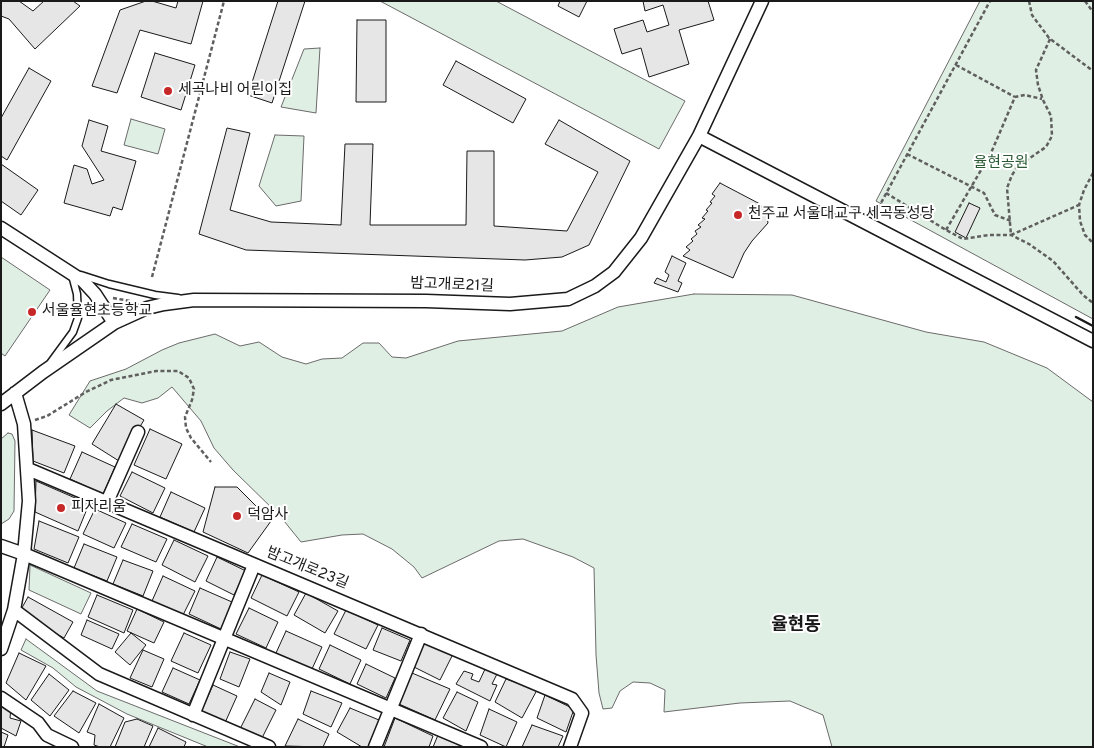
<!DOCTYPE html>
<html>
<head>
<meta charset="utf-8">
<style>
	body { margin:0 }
	#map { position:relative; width:1094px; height:748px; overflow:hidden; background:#fff; font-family:Overpass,sans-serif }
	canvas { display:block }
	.frame { position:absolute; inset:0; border:2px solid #1a1a1a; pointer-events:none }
</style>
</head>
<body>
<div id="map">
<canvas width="1094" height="748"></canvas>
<div class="frame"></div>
</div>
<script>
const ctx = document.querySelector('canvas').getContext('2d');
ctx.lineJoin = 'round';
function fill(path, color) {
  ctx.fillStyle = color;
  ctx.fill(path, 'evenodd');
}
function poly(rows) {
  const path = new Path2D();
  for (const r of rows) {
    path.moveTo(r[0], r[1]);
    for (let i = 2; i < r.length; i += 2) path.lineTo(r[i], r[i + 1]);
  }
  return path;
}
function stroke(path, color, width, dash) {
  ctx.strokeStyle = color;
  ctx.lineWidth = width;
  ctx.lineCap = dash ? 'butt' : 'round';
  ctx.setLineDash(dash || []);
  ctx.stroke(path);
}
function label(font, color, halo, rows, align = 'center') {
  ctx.font = font + ' Overpass,"Noto Sans KR",sans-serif';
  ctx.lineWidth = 4;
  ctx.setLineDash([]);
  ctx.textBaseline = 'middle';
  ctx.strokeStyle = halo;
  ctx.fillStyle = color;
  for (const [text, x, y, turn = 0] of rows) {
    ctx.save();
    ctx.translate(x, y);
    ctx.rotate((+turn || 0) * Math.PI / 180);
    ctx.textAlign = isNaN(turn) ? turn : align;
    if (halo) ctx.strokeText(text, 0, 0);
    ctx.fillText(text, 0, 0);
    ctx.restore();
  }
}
const green = poly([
	[380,1,496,1,685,101,659,149,380,1],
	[980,1,1093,1,1093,319,876,201,980,1],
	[320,48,316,113,281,107,304,49,320,48],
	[131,119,165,129,158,154,124,145,131,119],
	[275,135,304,136,301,201,276,206,259,186,275,135],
	[1,257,50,290,5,356,1,353,1,257],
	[694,294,792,295,926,332,984,342,1047,368,1093,402,1093,747,832,747,823,715,790,701,740,703,664,712,665,690,650,683,633,682,620,691,612,708,603,709,599,693,596,655,594,568,573,557,523,539,499,541,422,578,414,567,392,549,363,534,342,535,301,542,280,516,233,470,214,448,201,421,172,387,158,398,142,403,124,398,107,411,90,428,69,415,90,381,126,369,162,350,179,343,215,334,240,346,259,342,282,357,306,364,322,359,342,358,363,343,379,343,392,357,406,358,458,341,562,331,618,307,694,294],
	[8,433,12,434,15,441,14,511,9,519,1,524,1,439,8,433],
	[30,565,91,593,81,614,29,590,30,565],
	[26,639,97,691,240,747,208,747,127,714,76,687,53,668,21,650,26,639]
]);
fill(green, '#e0efe3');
stroke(green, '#6a6a6a', 1);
const building = poly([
	[1,1,19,1,33,11,44,1,73,1,80,6,35,49,9,19,1,16,1,1],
	[146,1,152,1,176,8,178,1,203,1,191,44,140,30,117,93,92,86,120,10,146,1],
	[278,1,305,1,272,103,248,95,278,1],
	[560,1,587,1,579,17,558,6,560,1],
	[643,1,708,1,714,20,679,30,689,64,649,77,641,48,622,54,614,29,643,20,647,32,669,25,663,5,645,11,643,1],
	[357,20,386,20,386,102,356,102,357,20],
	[155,53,195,65,181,110,141,97,155,53],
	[456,61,526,99,513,123,443,85,456,61],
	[29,68,51,81,7,160,1,156,1,118,29,68],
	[89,120,108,126,101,151,136,161,122,210,113,207,110,216,64,203,74,165,87,169,92,184,104,180,82,146,89,120],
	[559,120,630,161,589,245,562,257,525,260,246,250,199,234,227,128,250,133,230,210,271,222,341,225,345,144,373,144,370,225,466,225,467,151,494,151,494,226,567,231,598,172,545,144,559,120],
	[1,164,38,190,21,215,1,201,1,164],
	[720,183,760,204,767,217,768,223,752,241,744,253,733,278,683,256,690,250,686,247,693,241,691,239,697,234,695,231,701,227,698,225,705,219,702,218,708,211,706,210,712,203,710,202,715,196,712,194,720,183],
	[969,203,980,208,966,238,955,232,969,203],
	[672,256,686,263,678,281,682,283,678,292,654,283,657,278,666,282,669,275,665,272,672,256],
	[116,404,144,420,119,461,92,444,116,404],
	[150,429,182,444,166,479,134,465,150,429],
	[32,430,75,446,64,473,33,461,32,430],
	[82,452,115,467,103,494,70,479,82,452],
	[132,472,165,488,153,513,120,496,132,472],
	[36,481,89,504,78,531,35,512,36,481],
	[215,487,237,487,271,521,248,553,203,532,215,487],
	[171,492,205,508,194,532,160,517,171,492],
	[95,509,126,523,114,548,83,534,95,509],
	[39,521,79,537,68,563,34,549,39,521],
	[132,524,167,539,156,562,121,547,132,524],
	[174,540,208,556,195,582,162,565,174,540],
	[84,544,117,557,107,581,74,568,84,544],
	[217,557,246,571,234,595,206,581,217,557],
	[123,560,153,571,143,596,113,584,123,560],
	[262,575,299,592,287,616,251,598,262,575],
	[163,576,195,591,183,615,152,601,163,576],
	[200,588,232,602,221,629,189,614,200,588],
	[306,593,338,611,325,633,294,615,306,593],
	[97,595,133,610,124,633,88,617,97,595],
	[28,597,73,622,64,638,19,613,28,597],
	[249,608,278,622,266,648,236,634,249,608],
	[137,609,164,622,154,643,127,631,137,609],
	[346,610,378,625,366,649,334,634,346,610],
	[87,620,119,634,112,649,81,635,87,620],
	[382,628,410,640,401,661,373,650,382,628],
	[286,631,322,647,312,669,276,653,286,631],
	[131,633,146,645,130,665,115,652,131,633],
	[184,633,211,645,198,673,171,661,184,633],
	[423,641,453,654,440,680,414,667,423,641],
	[330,645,361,660,350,684,319,669,330,645],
	[143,650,164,659,152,687,130,678,143,650],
	[230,652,250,659,239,687,220,679,230,652],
	[19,653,46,666,26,700,6,683,19,653],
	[366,664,395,678,386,698,357,684,366,664],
	[486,667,498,672,492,684,497,685,490,701,456,684,464,671,473,674,471,679,479,682,486,667],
	[173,668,200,680,189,704,162,692,173,668],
	[269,673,290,682,281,705,261,692,269,673],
	[412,673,450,689,435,720,399,704,412,673],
	[49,674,69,690,50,716,31,700,49,674],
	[506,679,537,690,522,718,495,702,506,679],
	[213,685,237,696,224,725,200,714,213,685],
	[73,691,96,703,79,733,54,716,73,691],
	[311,691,342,703,331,727,303,714,311,691],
	[457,692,478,702,466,731,443,718,457,692],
	[545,695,574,709,566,732,537,718,545,695],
	[255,699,276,710,261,740,240,729,255,699],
	[1,702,11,707,10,718,21,721,16,736,1,728,1,702],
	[99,704,124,718,110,747,100,747,94,745,95,735,87,732,99,704],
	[350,708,379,720,368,747,362,747,337,732,350,708],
	[489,709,517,722,506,747,480,735,489,709],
	[395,718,433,736,429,747,384,747,395,718],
	[137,719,153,726,144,747,115,747,125,722,137,719],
	[298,719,329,734,323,747,285,746,298,719],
	[532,725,563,736,558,747,522,747,532,725],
	[158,728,186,742,184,747,149,747,158,728],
	[1,732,8,735,4,747,1,747,1,732],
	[438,735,463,747,433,747,438,735]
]);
fill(building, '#e6e6e6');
stroke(building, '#1a1a1a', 1);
const lane = poly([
	[81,275,109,284,155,295,178,298],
	[51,362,73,332,78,318,77,294,72,275]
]);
const street = poly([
	[699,136,1093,341],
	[1,228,83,281,95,294,114,323],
	[1,404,43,372,114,323,147,308,164,304,194,300,426,301,510,304,568,299,595,286,614,272,641,238,699,136,762,1],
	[28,469,572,699,582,713,570,747],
	[107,502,138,432],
	[1,546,24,554,481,747],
	[14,610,99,674,269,747],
	[1,649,14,610,24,554,29,501,24,424,15,393],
	[1,698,38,723,47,735,72,747],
	[193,715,254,565],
	[375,747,421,634]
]);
stroke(lane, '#1a1a1a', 9);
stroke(street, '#1a1a1a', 15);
stroke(poly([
	[1029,1,1032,15,1049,38,1093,71],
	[1085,1,1093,12],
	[1050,39,1036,70,1038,85,1043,100,1051,116,1052,136,1046,147,1018,166,1012,175,1007,188,1011,235,1079,205],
	[956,65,1015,97],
	[907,154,984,193,995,215,1011,221],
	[1093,173,1084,190,1079,205,1080,221,1085,235,1093,243],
	[886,193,946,230,963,239,989,235,1011,235,1029,244,1053,261,1083,295,1093,303],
	[875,214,990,1],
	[946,230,991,153,1015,97,1025,95,1042,99],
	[152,277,224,1],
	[113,298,130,301],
	[35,420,47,416,86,392,111,380,156,371,178,371,189,378,194,389,192,400,185,417,186,428,191,438,211,462]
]), '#5f5f5f', 2.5, [4, 2.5]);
stroke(lane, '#fff', 6);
stroke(street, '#fff', 12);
stroke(poly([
	[1076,317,1093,326]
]), '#1a1a1a', 2.5);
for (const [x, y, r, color] of [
	[168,91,5,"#c62828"],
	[738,215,5,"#c62828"],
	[32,312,5,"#c62828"],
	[61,508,5,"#c62828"],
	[237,516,5,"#c62828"]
]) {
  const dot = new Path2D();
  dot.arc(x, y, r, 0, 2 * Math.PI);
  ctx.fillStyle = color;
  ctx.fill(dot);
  stroke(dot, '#fff', 2);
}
label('15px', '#1a1a1a', '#fff', [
	["세곡나비 어린이집",178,91],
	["천주교 서울대교구 세곡동성당",748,215],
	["서울율현초등학교",42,312],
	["피자리움",71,508],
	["덕암사",247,516]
], 'left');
label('15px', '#2b5a34', '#fff', [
	["율현공원",1001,164]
]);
label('15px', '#1a1a1a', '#fff', [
	["밤고개로21길",452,286,2],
	["밤고개로23길",307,569,22]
]);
label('bold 18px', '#1a1a1a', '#fff', [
	["율현동",796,626]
]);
</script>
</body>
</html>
